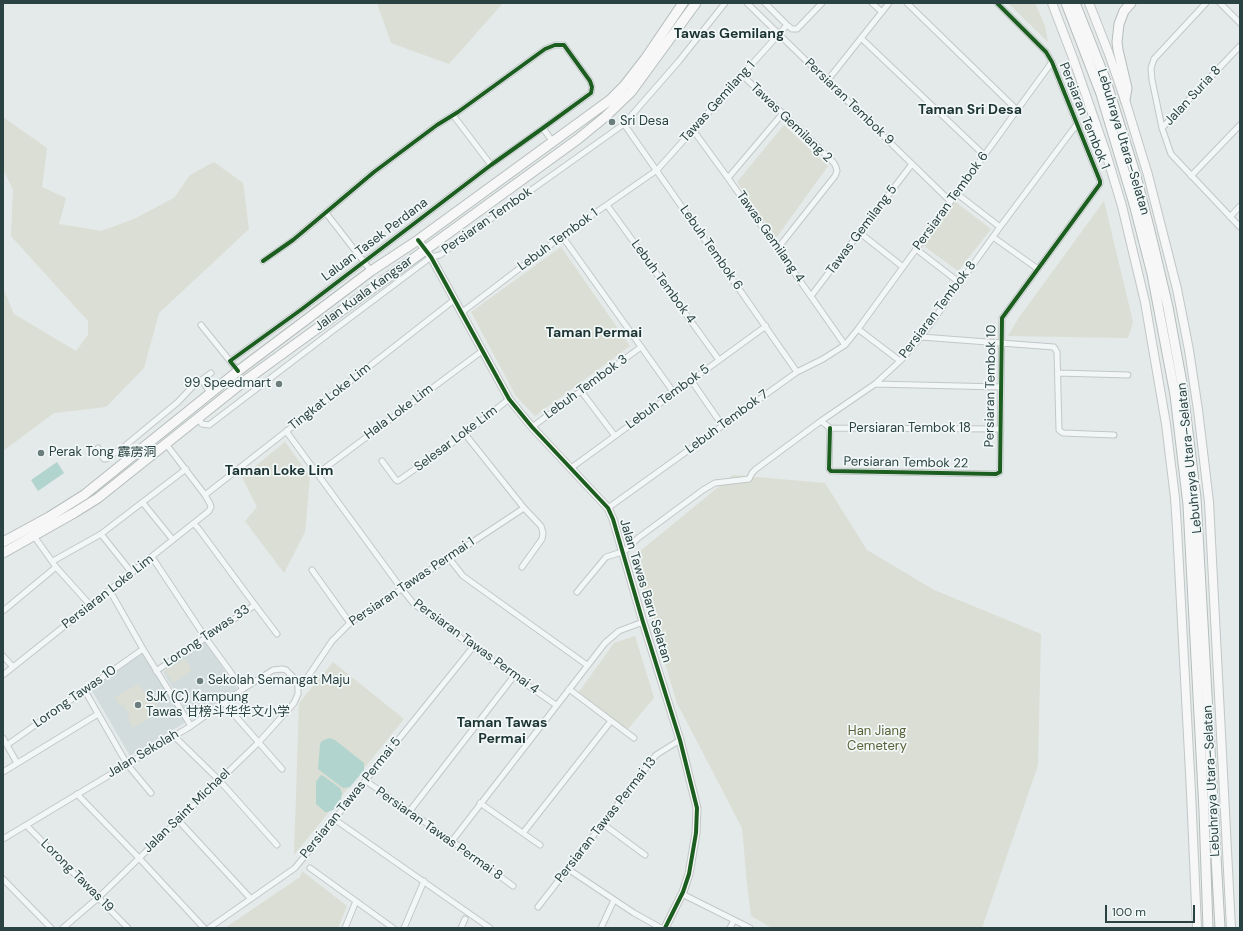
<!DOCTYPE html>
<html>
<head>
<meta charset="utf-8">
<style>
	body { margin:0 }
	#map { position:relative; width:1243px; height:931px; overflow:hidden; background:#e4e9e9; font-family:"DM Sans",sans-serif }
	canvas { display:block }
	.frame { position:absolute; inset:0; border:4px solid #2a4342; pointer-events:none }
	.scale { position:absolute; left:1105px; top:905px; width:90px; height:18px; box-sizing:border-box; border:2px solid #2a4342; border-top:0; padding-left:5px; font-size:12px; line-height:14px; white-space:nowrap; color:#2a4342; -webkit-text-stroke:3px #f2f8f7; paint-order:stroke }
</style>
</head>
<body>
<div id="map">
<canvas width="1243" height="931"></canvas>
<div class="frame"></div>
<div class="scale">100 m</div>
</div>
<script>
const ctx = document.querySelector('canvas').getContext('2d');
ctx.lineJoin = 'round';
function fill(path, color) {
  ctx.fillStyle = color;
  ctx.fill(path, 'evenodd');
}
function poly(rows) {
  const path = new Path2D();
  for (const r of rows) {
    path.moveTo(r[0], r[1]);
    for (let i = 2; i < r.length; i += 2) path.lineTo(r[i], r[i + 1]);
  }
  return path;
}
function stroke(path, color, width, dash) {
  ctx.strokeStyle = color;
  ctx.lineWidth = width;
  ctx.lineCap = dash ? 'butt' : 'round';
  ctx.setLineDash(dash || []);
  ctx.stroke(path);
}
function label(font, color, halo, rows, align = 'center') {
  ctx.font = font + ' "DM Sans","Noto Sans SC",sans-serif';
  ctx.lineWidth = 3.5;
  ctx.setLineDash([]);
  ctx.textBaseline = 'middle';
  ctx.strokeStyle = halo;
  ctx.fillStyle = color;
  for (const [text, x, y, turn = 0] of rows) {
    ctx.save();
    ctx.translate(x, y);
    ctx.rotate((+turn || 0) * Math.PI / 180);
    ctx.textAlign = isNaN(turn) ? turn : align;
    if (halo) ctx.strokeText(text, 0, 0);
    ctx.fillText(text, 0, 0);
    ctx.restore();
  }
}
fill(poly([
	[205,642,238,690,191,719,163,672],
	[143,652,186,722,130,756,91,689]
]), '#d2dcdc');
fill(poly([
	[377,3,503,3,449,64,391,43],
	[1008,3,1035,3,1045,26,1048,42],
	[3,117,47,148,42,187,66,198,59,224,101,231,134,219,174,198,190,175,214,162,243,183,249,229,159,313,144,368,106,407,54,413,3,451,3,288,14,314,76,351,88,335,88,321,11,236,13,190,3,169],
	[784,125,828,166,776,238,737,182],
	[954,201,991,229,958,271,924,246],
	[1104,201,1133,322,1128,338,1008,336,1018,319],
	[561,247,630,346,535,416,516,396,471,312],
	[285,442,310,476,305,532,284,573,245,521,257,507,242,477],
	[733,475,825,483,867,550,934,590,1041,634,1038,765,982,928,772,928,751,916,747,883,742,828,677,703,633,557],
	[635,636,654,698,627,730,579,692,614,643],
	[185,659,192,670,173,683,165,671],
	[333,662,404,719,294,855,299,703],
	[139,684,151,703,154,701,160,711,133,728,127,718,130,716,123,705,120,706,115,697],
	[302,871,347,906,338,928,225,928,300,877]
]), '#dbded4');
fill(poly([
	[57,462,64,473,38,491,31,480],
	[329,738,335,740,364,763,364,770,350,787,343,788,318,769,320,744,322,741],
	[322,775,340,788,342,793,341,799,333,810,328,812,325,812,316,804,316,782,320,776]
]), '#b2d4ce');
const street = poly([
	[747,3,950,201],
	[872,3,882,12],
	[907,3,1017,110],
	[1206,3,1154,59,1151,68,1152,80,1162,128,1171,154,1240,227],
	[1220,3,1240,23],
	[787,25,792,29,797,29,822,3],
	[861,38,984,155],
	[742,75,808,137,834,163,836,167,837,171,835,176,778,248],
	[827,81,889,3],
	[453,115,491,165],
	[624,124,797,372],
	[543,128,552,141],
	[1162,128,1240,46],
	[693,130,728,178,845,345],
	[1191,176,1240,125],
	[728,178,783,113],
	[956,193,1000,227],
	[607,205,719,360],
	[326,213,371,271],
	[1230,217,1240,206],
	[860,233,903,267],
	[562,236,674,393],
	[993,237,1038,269],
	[916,249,960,283],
	[811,296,912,164],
	[461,313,562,236,657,170,787,25,765,3],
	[201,325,230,361],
	[858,329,900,361],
	[921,337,1054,347,1057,352,1059,430,1063,433,1114,435],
	[238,371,230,361,302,309,491,165,543,128,591,93,592,87,590,81,564,45,555,45,545,49,458,112,437,125,374,172,293,240,263,261],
	[1058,373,1128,375],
	[202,380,210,393],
	[691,380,722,425],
	[875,384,1001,387],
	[581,391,615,436],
	[198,418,202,424,209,425,331,332,431,257,440,255,624,124,679,61,725,3],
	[821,421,830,428,1001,429],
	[532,427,641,347],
	[830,428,829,469,831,471,996,474,1000,472,1002,318,1100,184,1100,181,1052,62,1046,52,997,3],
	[286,431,401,588,414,604,473,647,556,705],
	[465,434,524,508,541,526,543,533,542,539,522,567],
	[98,448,104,459,106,459,126,445,178,402,193,386,211,373],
	[382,461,396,480,398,481,465,434,509,399],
	[571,468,766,326],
	[317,474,482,351],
	[205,495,454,300],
	[143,503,173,540],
	[608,508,797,372,823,359,845,345,858,329,1052,62],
	[101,534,132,573],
	[34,536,56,567,91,606],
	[152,557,205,637,243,689],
	[448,557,463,576,587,665],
	[53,561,101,534,186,469],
	[312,570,350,623],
	[110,591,143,649,191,726],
	[577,592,606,557,622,552,627,549,638,538,703,490,715,483,749,479,752,473,756,469,821,421,875,384,900,361,921,337,1000,227,1077,124],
	[255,605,277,634],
	[3,611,56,567],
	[3,656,13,667],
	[156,671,255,605,198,528,194,524],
	[3,675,209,511,211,507,210,504,205,495,166,444],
	[298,686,303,684,332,641,350,623,524,508],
	[569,689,634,738],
	[85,691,127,764,151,793],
	[224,703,282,769],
	[174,736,219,780,277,845],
	[3,738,17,763],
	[7,745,143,649],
	[3,772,98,714],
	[366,781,452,841,513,886],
	[77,794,139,858,204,928],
	[480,803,540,845],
	[409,812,514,676],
	[334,819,490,928],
	[178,820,251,899],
	[603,824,645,855],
	[26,825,128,928],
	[523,833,611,721],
	[3,839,191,726,243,689,273,670,282,669,286,670,293,677,298,686,298,694,294,703,286,712,259,742,99,897,63,928],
	[452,841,605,643,619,631,643,622],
	[310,868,393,928],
	[568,869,634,913,661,928],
	[3,879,51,928],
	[682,894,750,928],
	[538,907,656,755,680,740],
	[209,928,295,868,473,647],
	[345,928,356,901],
	[404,928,424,881],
	[461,928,465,919],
	[601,928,614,900],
	[730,928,734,920]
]);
const secondary = poly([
	[418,240,431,257,509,399,532,427,608,508,613,519,643,622,680,740,697,808,696,833,689,874,683,892,665,928]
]);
const primary = poly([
	[1052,3,1073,58,1105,150,1122,206,1145,302,1166,424,1175,498,1177,528,1191,792,1197,928],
	[1089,3,1109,54,1125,100,1148,175,1177,289,1189,350,1198,410,1209,502,1231,928]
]);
const highway = poly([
	[1066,3,1101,94,1134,204,1152,274,1175,395,1188,505,1204,811,1208,928],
	[1075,3,1106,81,1136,176,1151,235,1168,307,1182,383,1196,498,1220,928],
	[1125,100,1127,88,1118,50,1117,42,1119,24,1124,11,1131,3],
	[3,542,49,517,84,495,238,371,371,271,418,240,610,100,624,86,645,59,683,3],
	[3,553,74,513,98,498,242,383,578,139,605,117,631,92,696,3]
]);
stroke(street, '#c2c7c7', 7);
stroke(secondary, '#c2c7c7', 9);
stroke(primary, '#c0c7c6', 10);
stroke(highway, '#b6bebd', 11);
stroke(street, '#f3f6f6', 5);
stroke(secondary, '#f7f7f7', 7);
stroke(primary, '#f7f7f7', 8);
stroke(highway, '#f7f7f7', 9);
stroke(poly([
	[418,240,431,257,509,399,532,427,608,508,613,519,643,622,680,740,697,808,696,833,689,874,683,892,665,928],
	[238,371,230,361,302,309,491,165,543,128,591,93,592,87,590,81,564,45,555,45,545,49,458,112,437,125,374,172,293,240,263,261],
	[830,428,829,469,831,471,996,474,1000,472,1002,318,1100,184,1100,181,1052,62,1046,52,997,3]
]), '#1b5e20', 4);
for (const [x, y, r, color] of [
	[612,122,4,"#6b7d7c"],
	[279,384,4,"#6b7d7c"],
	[41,453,4,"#6b7d7c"],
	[200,681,4,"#6b7d7c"],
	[138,705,4,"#6b7d7c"]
]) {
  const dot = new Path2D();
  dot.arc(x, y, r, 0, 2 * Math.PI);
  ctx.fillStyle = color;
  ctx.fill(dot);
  stroke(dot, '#f2f8f7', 1.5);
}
label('13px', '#2a4342', '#f2f8f7', [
	["Jalan Suria 8",1193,96,-47],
	["Tawas Gemilang 1",718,102,-48],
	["Persiaran Tembok 9",849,102,44],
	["Persiaran Tembok 1",1084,116,68],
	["Tawas Gemilang 2",791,123,44],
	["Lebuhraya Utara–Selatan",1123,142,73],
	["Persiaran Tembok 6",951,201,-54],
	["Persiaran Tembok",487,221,-35],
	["Tawas Gemilang 5",862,230,-53],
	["Tawas Gemilang 4",770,237,55],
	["Laluan Tasek Perdana",375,240,-37],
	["Lebuh Tembok 1",558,240,-36],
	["Lebuh Tembok 6",711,248,55],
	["Lebuh Tembok 4",663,282,54],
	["Jalan Kuala Kangsar",364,294,-36],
	["Persiaran Tembok 8",938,310,-53],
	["Persiaran Tembok 10",991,386,-89],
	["Lebuh Tembok 3",586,387,-36],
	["Tingkat Loke Lim",330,397,-38],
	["Lebuh Tembok 5",668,397,-36],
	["Hala Loke Lim",399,412,-37],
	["Lebuh Tembok 7",727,422,-36],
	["Persiaran Tembok 18",910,429],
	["Selesar Loke Lim",456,439,-37],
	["Lebuhraya Utara–Selatan",1190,458,-96],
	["Persiaran Tembok 22",906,463,1],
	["Persiaran Tawas Permai 1",412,582,-34],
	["Jalan Tawas Baru Selatan",645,591,73],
	["Persiaran Loke Lim",108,592,-38],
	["Lorong Tawas 33",207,636,-34],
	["Persiaran Tawas Permai 4",476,647,36],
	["Lorong Tawas 10",75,697,-35],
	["Jalan Sekolah",143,754,-31],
	["Lebuhraya Utara–Selatan",1212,781,-93],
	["Persiaran Tawas Permai 5",351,798,-51],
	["Jalan Saint Michael",187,811,-44],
	["Persiaran Tawas Permai 13",606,820,-52],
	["Persiaran Tawas Permai 8",439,834,35],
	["Lorong Tawas 19",77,876,45]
]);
label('13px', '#2a4342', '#f2f8f7', [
	["Sri Desa",620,122],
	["99 Speedmart",271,384,"right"],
	["Perak Tong 霹雳洞",49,453],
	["Sekolah Semangat Maju",208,681],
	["SJK (C) Kampung",146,698],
	["Tawas 甘榜斗华华文小学",146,713]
], 'left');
label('13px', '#5b5f37', '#f2f8f7', [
	["Han Jiang",877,732],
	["Cemetery",877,747]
]);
label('bold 14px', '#1c3433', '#f2f8f7', [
	["Tawas Gemilang",729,34],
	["Taman Sri Desa",970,110],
	["Taman Permai",594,333],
	["Taman Loke Lim",279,471],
	["Taman Tawas",502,723],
	["Permai",502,739]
]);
</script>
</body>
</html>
